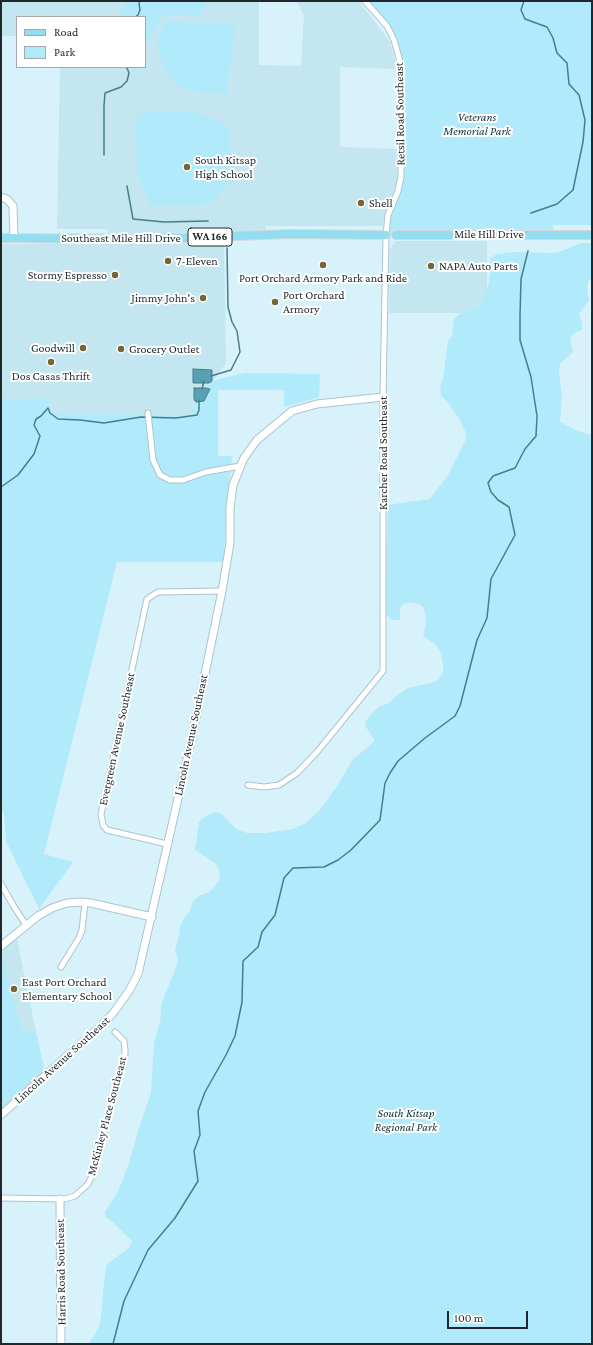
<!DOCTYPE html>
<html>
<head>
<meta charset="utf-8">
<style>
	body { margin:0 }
	#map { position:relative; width:593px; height:1345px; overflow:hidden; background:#d7f2fa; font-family:"Crimson Pro",serif }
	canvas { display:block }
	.frame { position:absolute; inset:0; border:2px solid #1f292c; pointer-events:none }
	.legend { position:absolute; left:16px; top:16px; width:130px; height:52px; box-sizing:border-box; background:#fff; border:1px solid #a5a9ab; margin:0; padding:5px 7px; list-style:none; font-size:12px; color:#1f292c }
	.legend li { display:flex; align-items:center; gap:8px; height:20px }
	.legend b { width:20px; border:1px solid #a5a9ab }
	.scale { position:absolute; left:447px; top:1311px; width:81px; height:18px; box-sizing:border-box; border:2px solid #1f292c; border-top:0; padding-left:5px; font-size:12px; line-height:14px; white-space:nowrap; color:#1f292c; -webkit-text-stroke:3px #fff; paint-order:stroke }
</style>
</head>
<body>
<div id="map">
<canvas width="593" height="1345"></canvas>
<div class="frame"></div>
<ul class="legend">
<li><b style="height:5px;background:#92ddef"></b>Road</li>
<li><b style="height:11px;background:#b1eafa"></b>Park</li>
</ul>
<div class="scale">100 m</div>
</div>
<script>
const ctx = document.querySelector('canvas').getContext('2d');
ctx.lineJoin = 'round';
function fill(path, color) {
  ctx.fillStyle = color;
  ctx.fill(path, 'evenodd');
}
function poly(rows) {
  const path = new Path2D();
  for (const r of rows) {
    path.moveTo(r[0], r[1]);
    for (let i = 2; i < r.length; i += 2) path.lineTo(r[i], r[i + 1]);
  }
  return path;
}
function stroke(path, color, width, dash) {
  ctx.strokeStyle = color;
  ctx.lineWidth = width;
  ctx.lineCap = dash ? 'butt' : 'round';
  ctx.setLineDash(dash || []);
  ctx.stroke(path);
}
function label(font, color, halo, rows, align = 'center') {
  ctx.font = font + ' "Crimson Pro",serif';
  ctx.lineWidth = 4;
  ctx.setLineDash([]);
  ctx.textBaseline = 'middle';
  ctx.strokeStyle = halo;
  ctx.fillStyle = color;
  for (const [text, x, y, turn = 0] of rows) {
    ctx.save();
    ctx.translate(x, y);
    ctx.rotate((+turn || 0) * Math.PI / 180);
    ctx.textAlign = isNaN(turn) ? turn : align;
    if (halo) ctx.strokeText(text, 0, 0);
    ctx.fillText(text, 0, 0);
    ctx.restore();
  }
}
fill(poly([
	[1,1,259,1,259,65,301,66,304,15,296,1,359,1,390,42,397,69,340,67,340,147,397,149,397,180,383,226,265,226,265,235,108,239,108,229,57,229,60,67,145,67,145,17,17,17,17,36,1,36],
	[395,241,487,241,487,313,389,313,390,249],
	[224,243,226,363,188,415,49,413,49,398,1,399,1,244],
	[16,934,45,1076,1,1115,1,946]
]), '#c3e6f0');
fill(poly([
	[128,1,207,1,200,15,161,16,154,31,145,42,145,17,118,17,122,8],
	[365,1,592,1,592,225,553,225,553,235,386,235,386,224,400,184,400,69,391,33],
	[164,22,231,23,235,27,226,94,207,94,192,91,179,86,167,73,160,55,158,42],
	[195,111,230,127,229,177,223,190,215,200,201,206,150,206,137,172,136,119,143,112],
	[581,243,592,243,592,277,588,282,587,291,589,300,579,314,582,323,582,330,574,333,570,338,573,352,560,364,559,373,562,397,560,422,578,431,592,435,592,1344,89,1344,99,1327,101,1316,105,1274,107,1264,130,1247,132,1241,114,1223,106,1217,105,1212,118,1192,129,1163,139,1128,151,1093,154,1043,160,1022,162,1002,177,965,178,959,175,950,179,936,180,926,184,918,190,911,193,901,199,896,209,892,215,886,220,879,219,870,215,863,195,850,199,822,206,816,215,812,222,814,235,828,247,833,266,833,293,829,306,823,320,810,335,789,354,758,366,749,375,740,365,726,366,721,372,713,380,706,389,703,396,696,408,688,431,683,439,679,443,672,443,664,441,654,436,645,423,636,426,622,424,608,419,604,410,602,403,604,400,608,400,620,391,620,386,614,385,607,388,506,387,505,430,499,448,475,465,441,466,433,460,420,447,401,441,396,440,387,443,379,448,341,452,336,454,319,459,314,476,308,482,303,489,282,491,270,490,258,497,254,517,252,550,253,559,252],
	[244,373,320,374,319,397,284,407,284,390,218,390,218,456,232,456,223,562,117,562,44,854,73,862,39,909,6,841,4,813,1,809,1,399,50,398,49,413,188,415,212,381],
	[1,958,22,1031,30,1033,36,1032,44,1068,1,1107]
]), '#b1eafa');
const water = poly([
	[193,369,212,370,212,381,209,383,193,383,193,369],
	[194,388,206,388,210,389,204,401,196,402,194,400,194,388]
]);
fill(water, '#58a1b5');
stroke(water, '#477d8c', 1);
stroke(poly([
	[524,1,521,10,525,19,547,27,553,38,557,53,567,63,569,84,579,95,585,120,583,142,573,190,557,204,531,213],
	[135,17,138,15,140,10,139,3,140,1],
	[104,155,104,106,105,93,121,87,127,81,129,73,127,68,125,67],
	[127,186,133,219,164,222,208,221],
	[211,376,231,370,240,352,237,331,232,322,228,307,227,248],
	[202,389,204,381],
	[1,487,18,475,34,454,40,436,34,425,36,419,41,416,48,408,50,413,58,419,80,420,104,423,141,417,176,418,197,415,199,410,199,400],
	[113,1344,124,1301,148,1250,175,1218,198,1181,194,1151,200,1135,198,1111,205,1092,226,1055,235,1036,242,1002,243,961,258,947,262,932,275,915,284,878,293,868,324,867,338,860,351,850,380,820,385,783,390,773,398,761,425,738,455,716,460,706,477,640,487,618,491,579,515,535,509,507,498,500,491,492,488,483,493,476,515,468,525,449,536,436,537,416,531,377,520,340,520,316,521,279,528,251]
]), '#477d8c', 1.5);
const street = poly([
	[148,413,153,460,160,475,170,480,183,480,206,472,240,466],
	[248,785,264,787,279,785,297,773,317,752,383,671,383,397,386,235,388,215,398,191,401,177,401,80,399,58,394,40,387,26,365,1],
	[167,844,107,830,103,825,101,814,147,599,158,592,222,591],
	[1,884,13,905,26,925],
	[61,967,79,938,82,930,85,903],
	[1,1198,65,1199,75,1196,88,1184,93,1174,125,1054,125,1050,124,1041,115,1032]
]);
const secondary = poly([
	[1,197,7,199,13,206,14,238],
	[1,946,38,916,52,908,67,903,81,902,91,903,152,917],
	[1,1115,102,1025,114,1012,129,991,138,974,192,737,222,591,230,543,230,508,233,485,244,458,257,440,292,411,317,404,383,397],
	[60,1199,61,1344]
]);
const primary = poly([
	[396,235,592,235],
	[1,238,156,239,290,234,386,235]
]);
stroke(street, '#acc5cd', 7);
stroke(secondary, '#acc5cd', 9);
stroke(primary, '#d7d8d9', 10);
stroke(street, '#fff', 5);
stroke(secondary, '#fff', 7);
stroke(primary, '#92ddef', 8);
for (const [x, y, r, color] of [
	[187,167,4,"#776634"],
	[361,203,4,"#776634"],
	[168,261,4,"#776634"],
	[323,265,4,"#776634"],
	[431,266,4,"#776634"],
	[115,275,4,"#776634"],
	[203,298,4,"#776634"],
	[275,302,4,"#776634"],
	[83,348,4,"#776634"],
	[121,349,4,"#776634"],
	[51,362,4,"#776634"],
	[14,989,4,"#776634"]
]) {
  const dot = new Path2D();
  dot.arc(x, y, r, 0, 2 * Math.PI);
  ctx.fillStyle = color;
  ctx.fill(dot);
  stroke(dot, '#fff', 1.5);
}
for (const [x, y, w] of [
	[210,237,44]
]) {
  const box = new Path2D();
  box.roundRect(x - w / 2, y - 9, w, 18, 3);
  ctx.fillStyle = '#fff';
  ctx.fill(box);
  stroke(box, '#1f292c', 1);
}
label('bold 11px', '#1f292c', null, [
	["WA 166",210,237]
]);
label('12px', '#1f292c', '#fff', [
	["Retsil Road Southeast",400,114,-91],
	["Mile Hill Drive",489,234],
	["Southeast Mile Hill Drive",121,238],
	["Karcher Road Southeast",383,453,-90],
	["Lincoln Avenue Southeast",191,735,-78],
	["Evergreen Avenue Southeast",117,739,-78],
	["Lincoln Avenue Southeast",62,1060,-42],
	["McKinley Place Southeast",107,1116,-75],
	["Harris Road Southeast",61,1272,-91]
]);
label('italic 12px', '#10343d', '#fff', [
	["Veterans",477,117],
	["Memorial Park",477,131],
	["South Kitsap",406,1113],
	["Regional Park",406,1127]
]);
label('12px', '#1f292c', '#fff', [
	["South Kitsap",195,160],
	["High School",195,174],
	["Shell",369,203],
	["7-Eleven",176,261],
	["NAPA Auto Parts",439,266],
	["Stormy Espresso",107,275,"right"],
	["Port Orchard Armory Park and Ride",323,278,"center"],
	["Port Orchard",283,295],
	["Armory",283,309],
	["Jimmy John's",195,298,"right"],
	["Goodwill",75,348,"right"],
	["Grocery Outlet",129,349],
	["Dos Casas Thrift",51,376,"center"],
	["East Port Orchard",22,982],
	["Elementary School",22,996]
], 'left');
</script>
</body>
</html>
